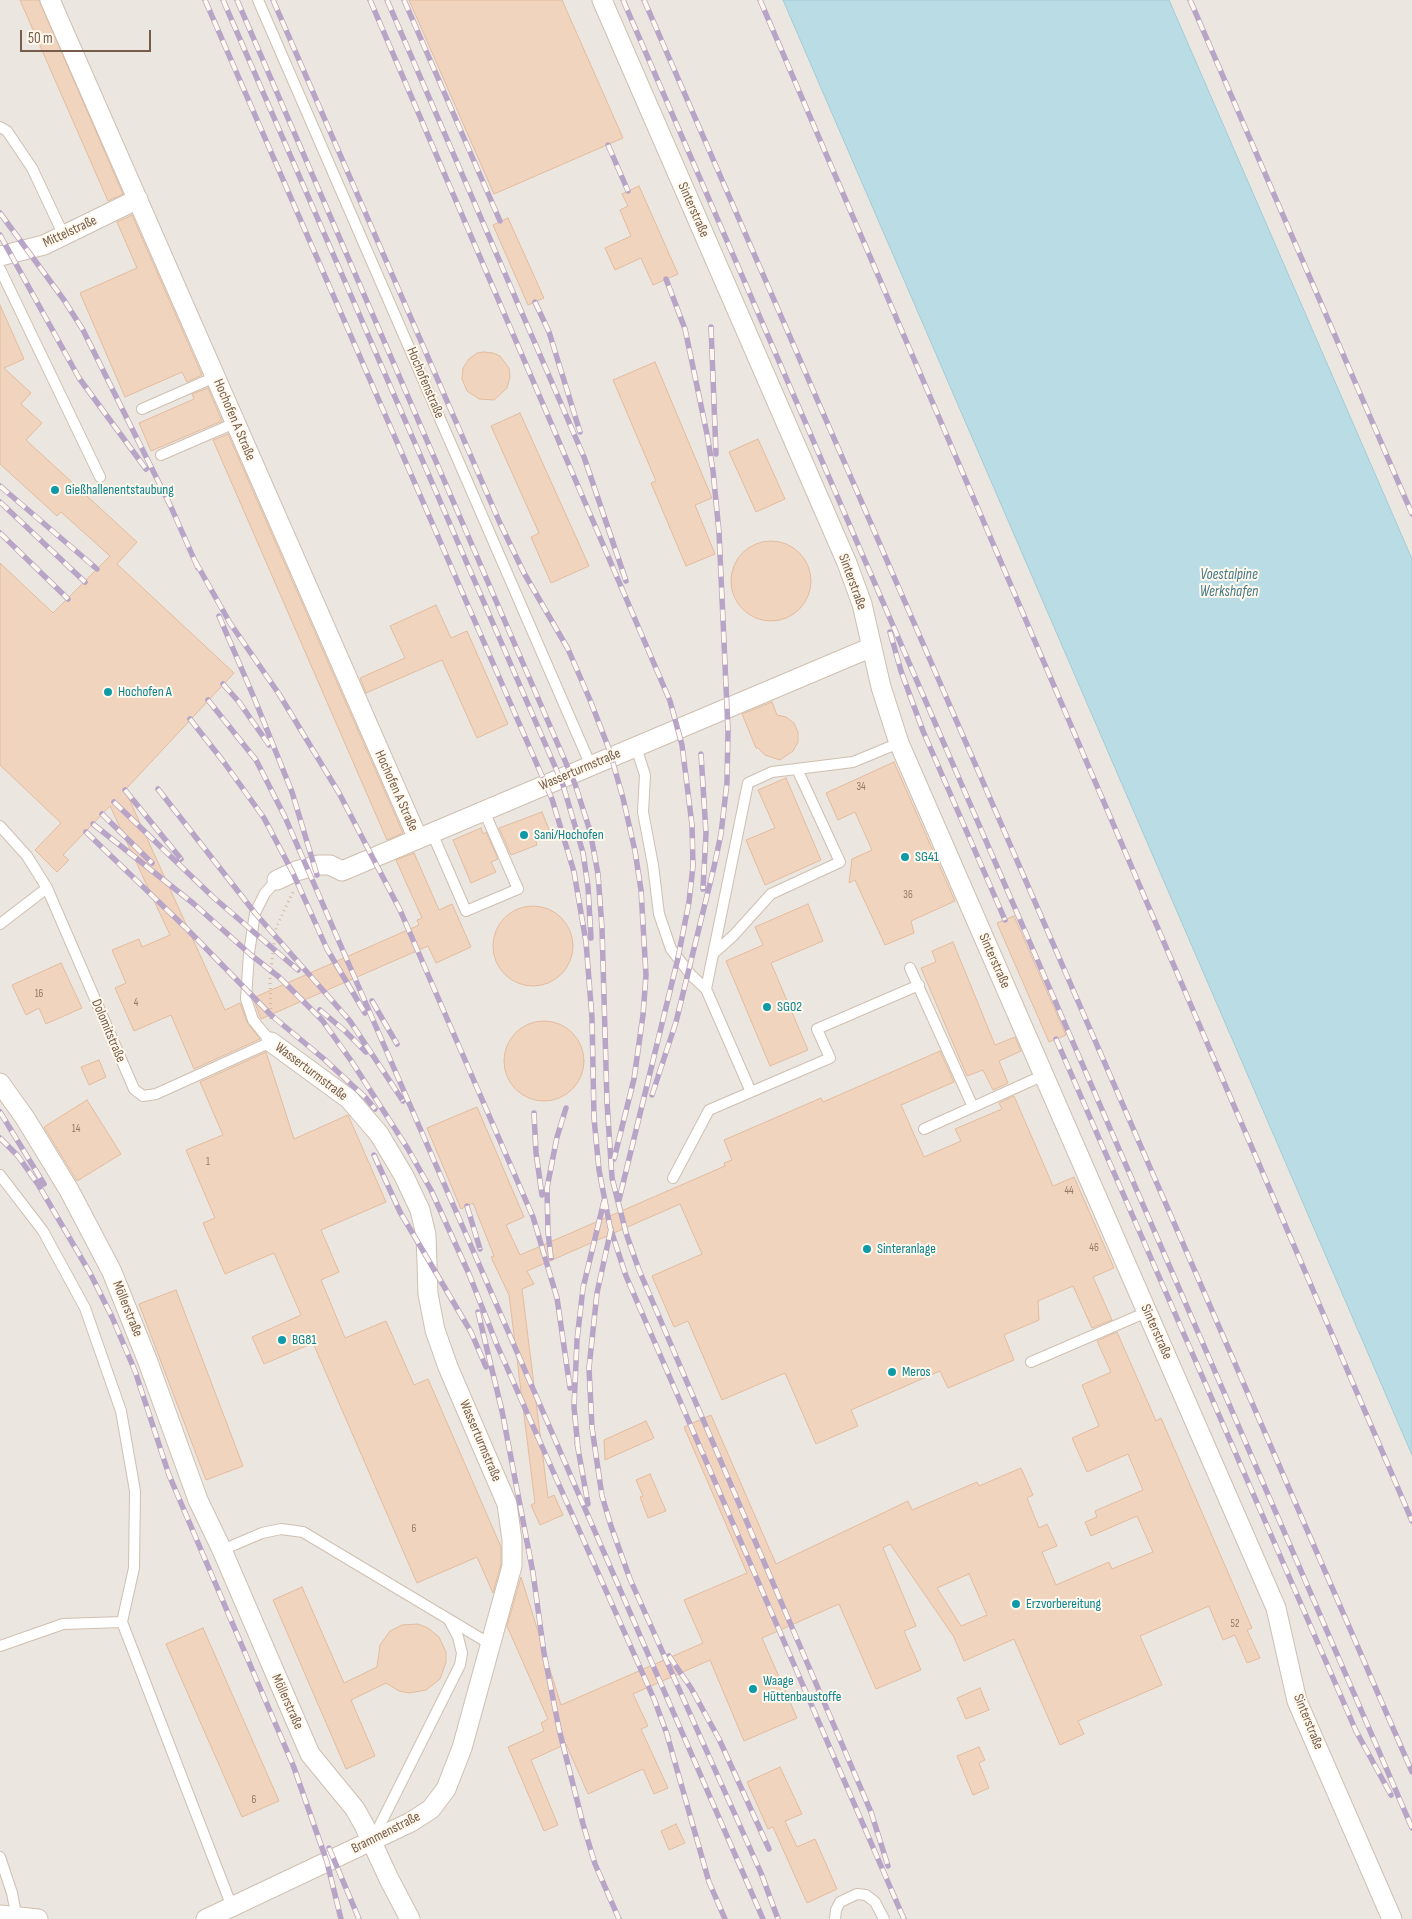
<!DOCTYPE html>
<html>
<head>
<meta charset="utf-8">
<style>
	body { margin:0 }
	#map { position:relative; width:1412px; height:1919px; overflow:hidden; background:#fcf4e6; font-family:"Sofia Sans Condensed",sans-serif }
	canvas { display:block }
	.scale { position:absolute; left:20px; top:30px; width:131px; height:22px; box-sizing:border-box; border:2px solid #755c4b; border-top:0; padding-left:6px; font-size:15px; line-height:18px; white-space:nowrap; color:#755c4b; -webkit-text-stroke:4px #fff8ec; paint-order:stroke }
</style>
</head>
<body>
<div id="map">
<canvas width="1412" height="1919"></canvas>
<div class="scale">50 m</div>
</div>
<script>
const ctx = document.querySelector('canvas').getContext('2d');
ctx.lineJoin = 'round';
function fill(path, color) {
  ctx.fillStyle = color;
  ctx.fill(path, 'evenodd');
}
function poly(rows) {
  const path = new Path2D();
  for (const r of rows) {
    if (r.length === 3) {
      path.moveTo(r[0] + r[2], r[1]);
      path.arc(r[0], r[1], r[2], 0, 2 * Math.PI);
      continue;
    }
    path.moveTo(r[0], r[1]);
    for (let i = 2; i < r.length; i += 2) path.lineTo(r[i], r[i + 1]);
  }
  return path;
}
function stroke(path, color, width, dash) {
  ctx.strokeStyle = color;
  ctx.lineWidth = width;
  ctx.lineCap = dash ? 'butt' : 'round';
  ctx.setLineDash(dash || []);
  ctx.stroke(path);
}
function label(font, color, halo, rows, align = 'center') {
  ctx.font = font + ' "Sofia Sans Condensed",sans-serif';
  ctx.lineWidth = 4;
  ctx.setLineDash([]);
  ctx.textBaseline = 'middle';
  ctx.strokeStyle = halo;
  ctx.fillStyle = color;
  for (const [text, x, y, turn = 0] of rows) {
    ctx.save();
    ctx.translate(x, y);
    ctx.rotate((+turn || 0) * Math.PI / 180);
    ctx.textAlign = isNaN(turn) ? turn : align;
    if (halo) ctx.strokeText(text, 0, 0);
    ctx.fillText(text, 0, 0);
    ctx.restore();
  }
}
fill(poly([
	[0,0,1412,0,1412,1919,0,1919]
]), '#ece6e0');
const water = poly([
	[783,0,1169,0,1412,559,1412,1455,783,0]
]);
fill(water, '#badde5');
stroke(water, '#a1ccd7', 1);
const building = poly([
	[20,0,39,0,123,194,108,201,20,0],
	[409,0,562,0,623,138,494,194,409,0],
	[639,186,678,274,653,285,641,258,615,270,605,248,631,236,620,210,628,206,622,194,639,186],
	[132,215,202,375,187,382,182,372,125,397,80,293,137,268,117,222,132,215],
	[508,218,544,298,528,305,493,225,508,218],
	[0,305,24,359,4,368,31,393,21,404,42,423,26,440,137,542,117,564,234,673,125,790,225,1010,240,1003,247,1022,260,1039,194,1069,171,1015,134,1031,115,988,126,983,112,950,139,939,142,947,170,935,110,806,63,855,69,860,57,872,35,850,61,823,0,765,0,563,53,613,110,556,61,512,57,516,0,464,0,305],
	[484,352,493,353,500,356,509,368,510,377,507,388,494,400,479,399,467,391,462,379,463,368,469,359,477,353,484,352],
	[655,362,712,498,695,505,715,554,686,566,651,483,656,481,613,380,655,362],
	[208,388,222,421,151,451,139,423,194,399,192,394,208,388],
	[520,413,589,566,551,583,531,537,539,533,491,426,520,413],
	[228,434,403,833,387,840,213,440,228,434],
	[758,439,785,499,756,512,729,452,758,439],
	[771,581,40],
	[436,605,451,638,467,631,508,724,477,738,442,660,366,693,360,678,405,658,390,626,436,605],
	[772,702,777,715,786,717,794,723,798,732,798,742,793,751,780,760,765,755,758,748,756,748,742,714,772,702],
	[894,762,955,901,911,921,914,933,885,945,855,880,849,883,852,859,872,850,855,812,838,820,826,793,894,762],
	[786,778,821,860,765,885,746,840,775,828,758,790,786,778],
	[542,812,550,832,535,838,537,845,511,855,499,828,542,812],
	[481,828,483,834,486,832,498,859,491,862,496,872,471,883,453,840,481,828],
	[414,853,439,910,452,904,471,947,436,963,428,946,261,1019,253,998,419,925,417,920,422,918,396,860,414,853],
	[808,904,823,941,771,963,808,1050,770,1066,726,961,763,945,755,927,808,904],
	[533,946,40],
	[1014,916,1066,1035,1049,1042,997,923,1014,916],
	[953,942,995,1045,1015,1037,1021,1051,999,1061,1008,1083,993,1090,983,1070,967,1076,921,968,936,962,932,951,953,942],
	[61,963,82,1008,46,1024,39,1008,26,1015,12,985,61,963],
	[544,1061,40],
	[940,1051,954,1082,901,1105,924,1157,961,1141,955,1129,1002,1109,999,1103,1014,1096,1053,1186,1074,1177,1114,1268,1093,1277,1112,1320,1092,1328,1073,1286,1038,1301,1039,1320,1004,1335,1014,1360,948,1388,940,1371,851,1410,858,1426,816,1444,785,1373,722,1400,688,1321,674,1327,652,1276,702,1254,680,1204,527,1271,534,1284,522,1289,548,1498,554,1495,563,1515,540,1525,531,1505,535,1503,509,1295,491,1257,494,1256,473,1203,461,1209,427,1128,477,1107,524,1217,506,1225,520,1255,725,1166,724,1163,732,1160,724,1140,821,1098,823,1102,940,1051],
	[266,1052,294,1139,348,1115,386,1202,321,1230,339,1272,321,1280,345,1338,386,1321,414,1385,428,1379,501,1547,501,1564,493,1593,477,1557,417,1583,313,1343,264,1364,252,1337,301,1315,274,1253,225,1274,203,1223,215,1218,186,1150,223,1135,200,1082,266,1052],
	[99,1060,106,1077,89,1085,81,1067,99,1060],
	[87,1100,121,1154,77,1181,44,1127,87,1100],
	[176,1290,243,1466,206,1480,139,1304,176,1290],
	[1117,1332,1156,1421,1161,1418,1252,1628,1247,1630,1260,1658,1247,1663,1235,1635,1223,1640,1209,1606,1140,1636,1162,1685,1078,1721,1084,1734,1060,1745,1014,1639,964,1661,954,1637,890,1544,883,1548,916,1626,904,1631,921,1670,876,1689,839,1604,762,1638,797,1718,744,1741,710,1660,633,1694,648,1726,641,1729,668,1788,654,1794,643,1769,588,1794,566,1744,531,1760,558,1825,544,1831,508,1747,544,1731,541,1723,548,1719,507,1626,521,1577,561,1705,703,1643,684,1600,747,1573,684,1427,711,1415,776,1564,908,1501,912,1510,977,1482,979,1486,1021,1468,1033,1495,1027,1498,1039,1528,1047,1524,1057,1546,1042,1552,1056,1585,1109,1562,1112,1569,1153,1552,1137,1516,1091,1536,1085,1522,1097,1517,1095,1511,1143,1490,1128,1454,1087,1472,1072,1438,1099,1426,1082,1385,1111,1372,1097,1341,1117,1332],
	[969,1574,987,1615,961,1626,937,1588,969,1574],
	[646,1421,654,1438,605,1460,604,1440,646,1421],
	[650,1474,666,1511,648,1518,640,1497,643,1496,636,1480,650,1474],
	[302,1587,344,1683,377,1667,380,1645,390,1631,402,1625,418,1624,428,1628,439,1637,446,1652,446,1662,440,1679,426,1690,409,1693,399,1691,386,1683,351,1700,375,1756,346,1769,273,1600,302,1587],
	[203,1628,279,1801,242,1817,166,1644,203,1628],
	[980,1688,989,1710,966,1719,957,1698,980,1688],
	[979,1747,985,1760,979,1763,989,1788,973,1795,957,1756,979,1747],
	[780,1767,802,1814,785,1821,797,1847,815,1839,837,1889,807,1903,773,1827,768,1829,747,1782,780,1767],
	[676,1824,685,1843,669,1850,661,1831,676,1824]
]);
fill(building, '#f1d4be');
stroke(building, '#e3bc9e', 1);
const lane = poly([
	[258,0,591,766],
	[0,127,7,131,32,168,64,236],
	[0,269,100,477],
	[142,409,215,377],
	[161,455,235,423],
	[636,747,645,775,643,812,653,865,659,914,671,949,691,975,706,989],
	[0,826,27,856,47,888,134,1089,143,1096,156,1094,271,1042,253,1020,246,999,249,953,255,913,265,893,277,880],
	[432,833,466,911,518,889,484,811],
	[0,924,47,888],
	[714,953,733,936,771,894,840,862,797,769],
	[910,968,973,1107,1044,1075],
	[751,1092,706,989,748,783,772,772,853,762,899,743],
	[924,1129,973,1107],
	[0,1175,43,1231,85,1308,121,1411,135,1491,134,1568,122,1622,232,1907],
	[673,1178,709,1110,830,1058,817,1029,919,985],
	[1031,1362,1147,1312],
	[222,1550,262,1533,281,1529,303,1532,490,1644],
	[0,1646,63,1624,122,1622],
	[374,1837,460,1665,462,1653,458,1637,449,1620],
	[0,1857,12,1893,17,1919],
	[835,1919,836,1910,840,1902,857,1894,866,1895,875,1902,884,1919]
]);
const street = poly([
	[50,0,418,839],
	[602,0,847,563,862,604,881,687,899,743,1276,1608,1297,1701,1392,1919],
	[0,256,44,245,138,199],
	[277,880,296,871,319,865,330,865,342,871,872,647],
	[0,1083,25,1118,69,1190,112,1272,148,1362,198,1500,222,1550,310,1754,355,1809,364,1825,389,1879,410,1919],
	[0,1915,38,1919],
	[206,1919,411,1822,431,1809,446,1789,462,1748,512,1566,512,1540,507,1504,448,1367,435,1330,428,1294,426,1235,420,1210,404,1176,379,1134,349,1099,271,1042]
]);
stroke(lane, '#cfbfaf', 12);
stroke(street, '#cfbfaf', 21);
stroke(poly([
	[271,1019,270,976,276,928,293,892]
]), '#d6b8a1', 3, [1, 4]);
stroke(lane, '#fff', 10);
stroke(street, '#fff', 19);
const rail = poly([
	[205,0,552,799,574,872,586,942,592,1018,594,1118,599,1170,610,1227,626,1276,904,1919],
	[223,0,563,785,583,853,588,887,591,938],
	[237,0,575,784,590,831,598,874,602,928,607,1102,612,1178,626,1233,639,1270,871,1812,888,1866],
	[273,0,499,521,524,573,568,649,590,700,609,749,623,798,635,851,641,890,646,975,643,1015,634,1079,614,1159],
	[370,0,670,701,682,745,692,825,693,866,689,902,678,958,619,1200],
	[387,0,584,457,626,581],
	[404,0,500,221],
	[623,0,1412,1828],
	[644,0,1412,1772],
	[760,0,1412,1521],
	[1190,0,1412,514],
	[608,145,628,191],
	[0,213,64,300,83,330,171,507,198,568],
	[0,235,79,378,146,469],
	[535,302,549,332,580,432],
	[711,327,716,454],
	[0,486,97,569],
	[0,502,85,582],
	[0,533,68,599],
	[195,561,230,623,279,694,339,793,400,910,533,1217,557,1298,570,1388],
	[219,616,255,700,292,792,317,875],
	[890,632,901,671,923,731,1005,920],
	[223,684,239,702,269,745],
	[208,700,256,760,285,817,763,1919],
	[190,719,223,761,264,818,293,873,327,949,365,1013],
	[701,754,706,833,703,889],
	[158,789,255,913,350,1021,403,1101],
	[125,790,181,859],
	[114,802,213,897,298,970],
	[102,814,152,863],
	[93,824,194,904,251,955,279,977,322,1020,352,1062,408,1149,431,1190,469,1274,497,1345,654,1699,668,1737],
	[86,832,188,930,271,1015,324,1059,366,1098,375,1109],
	[372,1001,397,1044],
	[320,1010,345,1031,366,1052],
	[1056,1039,1356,1731,1391,1795],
	[652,1095,676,1022,714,867,721,834,727,782,728,730,719,532,713,471,707,434,685,329,666,279],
	[0,1112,44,1184],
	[534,1113,536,1153,542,1195],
	[0,1138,18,1156,39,1186,90,1273,112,1317,135,1371,169,1475,293,1765,327,1862,341,1919],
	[374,1155,400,1212,471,1332,486,1367],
	[467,1206,480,1249],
	[611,1229,597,1293,589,1368,592,1428,602,1496,611,1526,630,1579,761,1873,778,1919],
	[551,1258,548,1232,547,1188,557,1137,566,1108],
	[478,1312,502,1411,533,1573,544,1653,559,1729,583,1824,595,1864,619,1919],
	[577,1443,588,1504],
	[578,1448,574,1407,577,1340,583,1288,604,1201],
	[669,1656,691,1688,719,1739,769,1849],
	[666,1731,709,1882,725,1919],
	[329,1848,359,1919]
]);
stroke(rail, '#b8a4c6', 5.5);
stroke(rail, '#fff8ec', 4, [11]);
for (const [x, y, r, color] of [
	[55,490,5,"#0f9aa8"],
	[108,692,5,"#0f9aa8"],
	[524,835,5,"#0f9aa8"],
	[905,857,5,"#0f9aa8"],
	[767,1007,5,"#0f9aa8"],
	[867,1249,5,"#0f9aa8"],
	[282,1340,5,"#0f9aa8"],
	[892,1372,5,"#0f9aa8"],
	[1016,1604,5,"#0f9aa8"],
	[753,1689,5,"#0f9aa8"]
]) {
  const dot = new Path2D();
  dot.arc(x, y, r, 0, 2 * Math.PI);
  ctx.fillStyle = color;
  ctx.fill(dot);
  stroke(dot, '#fff8ec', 2);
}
label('11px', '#947a68', null, [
	["34",861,787],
	["36",908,895],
	["16",39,994],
	["4",136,1003],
	["14",76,1129],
	["1",208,1162],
	["44",1069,1191],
	["46",1094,1248],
	["6",414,1529],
	["52",1235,1624],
	["6",254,1800]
]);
label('14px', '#755c4b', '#fff8ec', [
	["Sinterstraße",693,210,66],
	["Mittelstraße",70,232,-25],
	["Hochofenstraße",425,383,67],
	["Hochofen A Straße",234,420,67],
	["Sinterstraße",852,582,70],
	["Wasserturmstraße",580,770,-23],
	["Hochofen A Straße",396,791,66],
	["Sinterstraße",994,961,66],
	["Dolomitstraße",108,1031,67],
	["Wasserturmstraße",311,1072,37],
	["Möllerstraße",127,1309,68],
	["Sinterstraße",1156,1332,66],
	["Wasserturmstraße",480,1441,67],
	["Möllerstraße",287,1702,66],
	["Sinterstraße",1308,1722,68],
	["Brammenstraße",386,1833,-27]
]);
label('14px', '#0d838f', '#fff8ec', [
	["Gießhallenentstaubung",65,490],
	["Hochofen A",118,692],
	["Sani/Hochofen",534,835],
	["SG41",915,857],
	["SG02",777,1007],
	["Sinteranlage",877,1249],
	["BG81",292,1340],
	["Meros",902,1372],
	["Erzvorbereitung",1026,1604],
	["Waage",763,1681],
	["Hüttenbaustoffe",763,1697]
], 'left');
label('italic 15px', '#457a88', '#fff8ec', [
	["Voestalpine",1229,575],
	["Werkshafen",1229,592]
]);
</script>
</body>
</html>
